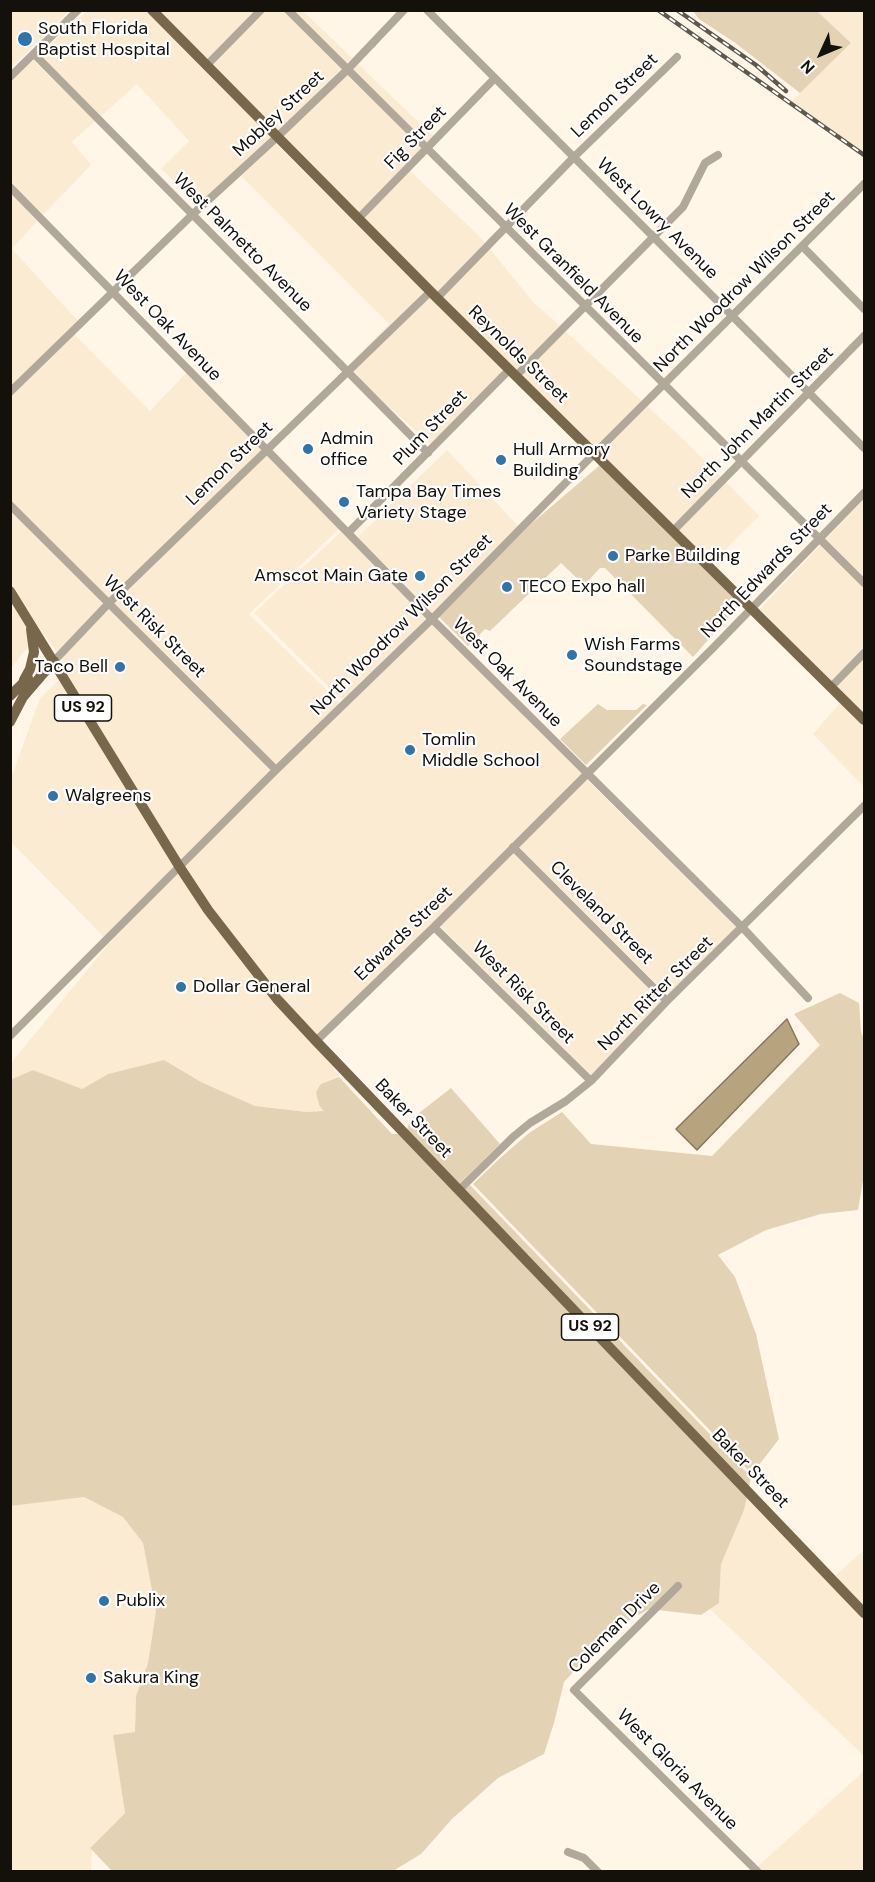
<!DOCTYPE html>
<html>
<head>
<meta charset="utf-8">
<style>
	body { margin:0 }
	#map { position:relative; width:875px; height:1882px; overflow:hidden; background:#fff6e7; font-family:"DM Sans",sans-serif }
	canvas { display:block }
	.frame { position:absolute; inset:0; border:12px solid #14100a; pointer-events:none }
	.north { position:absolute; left:791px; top:24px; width:60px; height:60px; -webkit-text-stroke:4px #fff; paint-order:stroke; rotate:226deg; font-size:16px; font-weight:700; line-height:24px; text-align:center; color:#14100a }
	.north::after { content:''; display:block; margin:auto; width:21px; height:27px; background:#14100a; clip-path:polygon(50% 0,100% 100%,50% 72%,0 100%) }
</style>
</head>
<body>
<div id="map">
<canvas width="875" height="1882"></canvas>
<div class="frame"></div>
<div class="north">N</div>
</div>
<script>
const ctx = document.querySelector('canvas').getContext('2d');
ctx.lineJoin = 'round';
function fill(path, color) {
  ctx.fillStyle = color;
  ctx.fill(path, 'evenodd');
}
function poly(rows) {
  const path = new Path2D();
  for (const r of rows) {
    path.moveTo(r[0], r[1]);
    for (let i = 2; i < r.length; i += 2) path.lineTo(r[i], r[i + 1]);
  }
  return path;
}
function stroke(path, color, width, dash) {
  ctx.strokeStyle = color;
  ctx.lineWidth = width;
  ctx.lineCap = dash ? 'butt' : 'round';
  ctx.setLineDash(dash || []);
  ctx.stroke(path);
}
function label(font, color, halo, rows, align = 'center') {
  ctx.font = font + ' "DM Sans",sans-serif';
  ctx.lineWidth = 4.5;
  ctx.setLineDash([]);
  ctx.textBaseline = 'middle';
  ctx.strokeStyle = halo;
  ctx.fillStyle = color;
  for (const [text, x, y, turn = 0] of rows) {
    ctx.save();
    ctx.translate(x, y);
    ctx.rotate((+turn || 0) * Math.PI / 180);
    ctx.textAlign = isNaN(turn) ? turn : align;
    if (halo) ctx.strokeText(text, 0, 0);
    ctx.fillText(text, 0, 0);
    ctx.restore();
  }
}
fill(poly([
	[11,10,69,10,69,11,11,67],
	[87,11,146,11,271,138,199,203,161,169,189,141,137,84,101,116,40,54],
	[158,11,256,11,206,60],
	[266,11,303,11,352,58,277,132,212,66],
	[817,11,864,11,864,153,791,102,851,43],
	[33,60,95,121,72,142,91,165,43,215,11,181,11,82],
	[358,64,433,136,358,214,282,138],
	[276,144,424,292,348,365,389,324,241,176],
	[410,171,476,233,485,243,437,293,364,219],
	[11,193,37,221,12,249,78,321,11,386],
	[490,249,533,302,560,326,516,370,443,298],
	[430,297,505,371,431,444,358,379,360,377,354,371],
	[565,331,642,401,595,448,522,376],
	[72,332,150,411,189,370,342,526,249,614,342,705,432,619,586,773,316,1041,179,866,276,770,11,505,11,392],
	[647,406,684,440,721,477,673,525,601,453],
	[447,450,518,526,432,613,358,537],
	[726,482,759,516,711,564,678,531],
	[864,499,864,647,831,681,760,609],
	[11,511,103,604,57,652,39,628,11,582],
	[341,532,426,619,342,700,254,613],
	[11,599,27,625,29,646,11,668],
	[109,609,270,770,180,860,66,673,69,669,62,658],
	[864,658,864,714,837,687],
	[60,679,174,866,104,937,11,842,10,781,40,698],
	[840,703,864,726,864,787,813,734],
	[586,779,737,928,668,995,519,847],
	[513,853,662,1002,591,1075,440,926],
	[178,873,204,912,240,960,274,1002,330,1063,339,1077,321,1084,325,1111,307,1112,255,1106,201,1082,164,1060,108,1074,82,1089,33,1070,11,1080,11,1063,107,946],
	[84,1497,123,1517,143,1543,156,1611,148,1663,136,1696,135,1732,113,1735,125,1813,90,1847,92,1849,91,1871,11,1871,10,1506],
	[747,1497,864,1619,864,1756,710,1609,719,1603,721,1564,744,1510],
	[864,1550,864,1606,835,1576],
	[864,1771,864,1871,761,1872,757,1867]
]), '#faebd2');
fill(poly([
	[693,11,817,11,851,43,800,93,734,42,699,19],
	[600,465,740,604,693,657,605,568,600,568,584,585,561,563,490,631,485,629,468,646,439,617,531,524],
	[598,704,607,710,636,710,643,704,647,705,586,765,560,739],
	[840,993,859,1003,861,1032,864,1039,864,1175,858,1210,821,1214,766,1230,718,1255,735,1277,756,1334,779,1439,752,1474,473,1184,498,1160,529,1133,562,1112,591,1144,712,1156,820,1045,794,1014],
	[164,1060,201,1082,255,1106,307,1112,324,1111,319,1105,316,1092,321,1084,339,1077,392,1134,399,1134,747,1497,744,1510,721,1564,719,1603,701,1615,649,1609,613,1629,564,1682,554,1723,544,1754,498,1778,452,1819,421,1854,393,1871,112,1871,90,1848,125,1813,113,1735,135,1732,136,1696,148,1663,156,1611,143,1543,123,1517,84,1497,11,1506,10,1080,33,1070,82,1089,108,1074],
	[451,1088,500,1144,459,1184,407,1130,410,1120],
	[470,1185,751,1477,749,1487,464,1190]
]), '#e4d2b5');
const water = poly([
	[787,1019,799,1044,697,1150,676,1129,787,1019]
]);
fill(water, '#b8a37f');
stroke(water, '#87775c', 1.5);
stroke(poly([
	[288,10,864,583],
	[427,10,864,448],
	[34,54,428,453],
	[206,66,261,10],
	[10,77,78,10],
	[10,187,432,619,743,928,808,998],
	[358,219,495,78],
	[803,247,864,309],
	[437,298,574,157,677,57],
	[516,376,683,207,705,163,718,155],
	[10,392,193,214,276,138,347,70,404,10],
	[10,505,276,770],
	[673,531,864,336],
	[348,533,509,370],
	[54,661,109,603,430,292],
	[831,687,864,653],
	[513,847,667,1001],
	[434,927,591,1081],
	[10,1036,276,770,432,619,587,461,864,184],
	[316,1041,434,927,713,648,864,493],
	[459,1190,513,1137,530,1123,566,1101,591,1081,667,1001,864,806],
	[678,1586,574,1690,758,1872],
	[568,1852,584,1858,598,1872]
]), '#b2a899', 8);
stroke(poly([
	[152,10,437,298,864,720],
	[10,591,179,866,208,910,277,999,316,1041,864,1613],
	[24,680,30,669,34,652,31,629],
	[10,696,28,678],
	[10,722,23,697,54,661]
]), '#78674b', 10);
const rail = poly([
	[658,10,864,155],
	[677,10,756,65,786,91]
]);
stroke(rail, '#5e584f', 4.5);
stroke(rail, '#fff', 2, [7]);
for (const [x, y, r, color] of [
	[25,39,8,"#3075aa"],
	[308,449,6,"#3075aa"],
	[501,460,6,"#3075aa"],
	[344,502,6,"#3075aa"],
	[613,556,6,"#3075aa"],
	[420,576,6,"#3075aa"],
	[507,587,6,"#3075aa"],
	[572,655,6,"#3075aa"],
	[120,667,6,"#3075aa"],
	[410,750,6,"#3075aa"],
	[53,796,6,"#3075aa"],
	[181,987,6,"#3075aa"],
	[104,1601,6,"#3075aa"],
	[91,1678,6,"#3075aa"]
]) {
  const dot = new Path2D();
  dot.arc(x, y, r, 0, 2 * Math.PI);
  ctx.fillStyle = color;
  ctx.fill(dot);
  stroke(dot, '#fff', 2);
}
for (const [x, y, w] of [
	[83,708,57],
	[590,1327,57]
]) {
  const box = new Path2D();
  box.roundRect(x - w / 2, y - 13, w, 26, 4.5);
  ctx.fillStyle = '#fff';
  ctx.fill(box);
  stroke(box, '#14100a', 1.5);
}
label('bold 16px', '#14100a', null, [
	["US 92",83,708],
	["US 92",590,1327]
]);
label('18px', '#14100a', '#fff', [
	["South Florida",38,29],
	["Baptist Hospital",38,50],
	["Admin",320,439],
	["office",320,460],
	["Hull Armory",513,450],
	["Building",513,471],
	["Tampa Bay Times",356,492],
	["Variety Stage",356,513],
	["Parke Building",625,556],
	["Amscot Main Gate",408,576,"right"],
	["TECO Expo hall",519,587],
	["Wish Farms",584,645],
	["Soundstage",584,666],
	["Taco Bell",108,667,"right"],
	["Tomlin",422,740],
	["Middle School",422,761],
	["Walgreens",65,796],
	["Dollar General",193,987],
	["Publix",116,1601],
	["Sakura King",103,1678]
], 'left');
label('18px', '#14100a', '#fff', [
	["Lemon Street",615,96,-44],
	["Mobley Street",279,114,-43],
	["Fig Street",416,138,-46],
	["West Lowry Avenue",657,219,45],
	["West Palmetto Avenue",242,243,45],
	["West Granfield Avenue",573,274,45],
	["North Woodrow Wilson Street",745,282,-45],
	["West Oak Avenue",167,326,46],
	["Reynolds Street",518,355,44],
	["North John Martin Street",758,423,-45],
	["Plum Street",431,428,-46],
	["Lemon Street",230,464,-44],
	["North Edwards Street",767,571,-46],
	["North Woodrow Wilson Street",402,625,-45],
	["West Risk Street",154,627,45],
	["West Oak Avenue",507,673,45],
	["Cleveland Street",601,913,45],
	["Edwards Street",404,934,-44],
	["West Risk Street",523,993,45],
	["North Ritter Street",656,994,-45],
	["Baker Street",413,1119,46],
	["Baker Street",750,1469,46],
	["Coleman Drive",615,1628,-45],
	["West Gloria Avenue",677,1770,45]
]);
</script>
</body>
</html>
